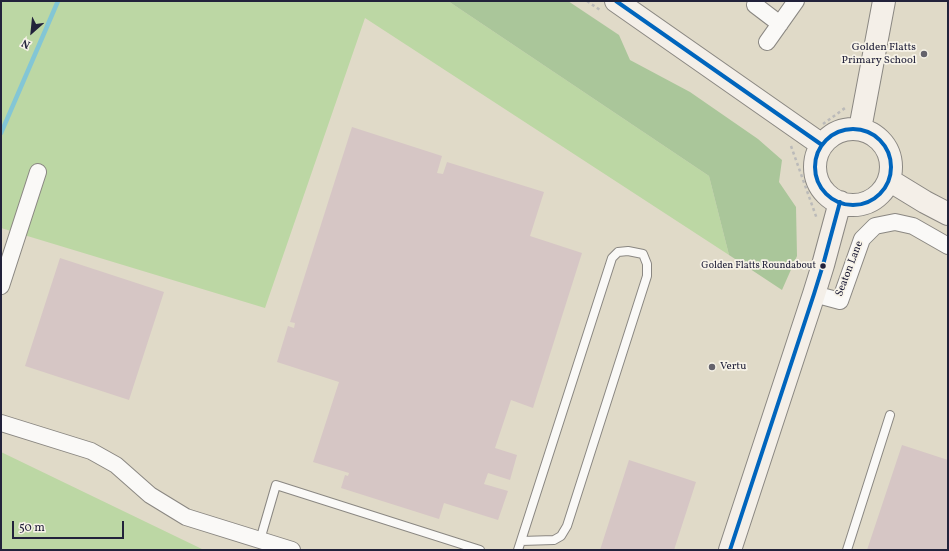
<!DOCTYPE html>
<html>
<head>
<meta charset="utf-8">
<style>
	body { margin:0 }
	#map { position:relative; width:949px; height:551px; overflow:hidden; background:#e0dac8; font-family:Vollkorn,serif }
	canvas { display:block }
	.frame { position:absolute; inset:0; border:2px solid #22223b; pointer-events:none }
	.north { position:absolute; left:12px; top:12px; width:40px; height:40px; -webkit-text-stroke:3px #f7f3e8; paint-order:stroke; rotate:207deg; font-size:11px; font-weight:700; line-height:16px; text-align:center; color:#22223b }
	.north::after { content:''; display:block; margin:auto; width:14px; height:18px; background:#22223b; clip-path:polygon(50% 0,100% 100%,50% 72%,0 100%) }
	.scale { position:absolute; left:12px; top:521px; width:112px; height:18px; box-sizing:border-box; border:2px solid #22223b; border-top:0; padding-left:5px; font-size:12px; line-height:14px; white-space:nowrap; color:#22223b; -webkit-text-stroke:3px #f7f3e8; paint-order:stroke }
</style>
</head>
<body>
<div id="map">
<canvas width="949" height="551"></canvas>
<div class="frame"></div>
<div class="north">N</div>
<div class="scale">50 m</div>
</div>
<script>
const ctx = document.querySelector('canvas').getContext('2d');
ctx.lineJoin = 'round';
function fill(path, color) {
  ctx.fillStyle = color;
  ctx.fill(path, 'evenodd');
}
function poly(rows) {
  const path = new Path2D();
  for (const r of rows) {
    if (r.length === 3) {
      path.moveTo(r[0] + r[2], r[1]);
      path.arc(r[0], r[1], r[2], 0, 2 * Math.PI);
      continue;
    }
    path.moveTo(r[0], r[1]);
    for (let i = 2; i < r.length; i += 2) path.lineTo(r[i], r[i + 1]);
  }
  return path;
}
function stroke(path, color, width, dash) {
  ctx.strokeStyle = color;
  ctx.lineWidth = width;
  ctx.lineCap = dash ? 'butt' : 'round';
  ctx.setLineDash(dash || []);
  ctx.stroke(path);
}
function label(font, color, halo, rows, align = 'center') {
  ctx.font = font + ' Vollkorn,serif';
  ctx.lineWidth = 3.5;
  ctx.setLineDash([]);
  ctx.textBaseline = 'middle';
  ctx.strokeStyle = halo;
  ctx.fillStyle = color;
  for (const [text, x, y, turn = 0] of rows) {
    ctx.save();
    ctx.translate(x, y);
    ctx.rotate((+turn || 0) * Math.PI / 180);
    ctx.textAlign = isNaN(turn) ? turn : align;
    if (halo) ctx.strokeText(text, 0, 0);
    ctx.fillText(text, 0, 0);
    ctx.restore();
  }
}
fill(poly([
	[1,1,448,1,709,176,729,255,365,18,265,308,1,228],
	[1,452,204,550,1,550]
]), '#bcd7a4');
fill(poly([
	[448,1,568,1,619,35,630,60,690,92,758,139,782,160,779,182,796,207,797,256,782,290,729,255,709,176]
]), '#aac69a');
stroke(poly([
	[1,133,58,1]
]), '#83c6d5', 4.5);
fill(poly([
	[352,127,442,156,437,173,443,174,447,162,544,192,530,236,582,253,533,408,511,400,495,448,517,455,510,480,488,473,484,484,508,491,498,520,444,503,439,519,341,488,345,475,348,476,349,473,313,462,339,382,277,362,288,326,294,328,295,323,290,322],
	[60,258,164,292,129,400,25,366],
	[902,445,948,460,948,550,867,550],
	[629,460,696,482,674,550,600,550]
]), '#d6c6c5');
const service = poly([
	[260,540,276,485,480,550],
	[518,550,612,258,618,252,628,251,643,254,647,264,647,276,567,526,561,536,554,540,521,541],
	[847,550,890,415]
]);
const minor = poly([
	[755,5,780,24],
	[767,42,796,1],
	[1,286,38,172],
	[814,294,840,301,862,239,875,226,895,222,913,226,948,246],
	[1,423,91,451,116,465,150,495,186,517,292,550]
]);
const secondary = poly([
	[616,1,822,145],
	[860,129,884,1],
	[853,167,38],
	[889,180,925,202,948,214],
	[730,550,814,294,823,265,840,202]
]);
stroke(service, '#8a8782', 10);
stroke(minor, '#8a8782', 18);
stroke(secondary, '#8a8782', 24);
stroke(poly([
	[587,1,600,10],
	[823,124,845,108],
	[791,146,817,219]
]), '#bbbab9', 2.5, [3, 3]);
stroke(service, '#faf9f7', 8);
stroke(minor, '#faf9f7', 16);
stroke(secondary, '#f4efe8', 22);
stroke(poly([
	[616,1,822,145],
	[853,167,38],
	[730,550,814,294,823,265,840,202]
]), '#0065bd', 4);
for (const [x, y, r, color] of [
	[924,54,4,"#64626c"],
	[823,266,3.5,"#22223b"],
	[712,367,4,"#64626c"]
]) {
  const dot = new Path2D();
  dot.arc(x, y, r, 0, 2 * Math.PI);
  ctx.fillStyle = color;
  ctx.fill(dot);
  stroke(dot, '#f7f3e8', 1.5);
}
label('10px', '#22223b', '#f7f3e8', [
	["Golden Flatts Roundabout",816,266]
], 'right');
label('11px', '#22223b', '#f7f3e8', [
	["Golden Flatts",916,48],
	["Primary School",916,61],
	["Vertu",720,367,"left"]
], 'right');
label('11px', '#22223b', '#f7f3e8', [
	["Seaton Lane",850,269,-69]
]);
</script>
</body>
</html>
